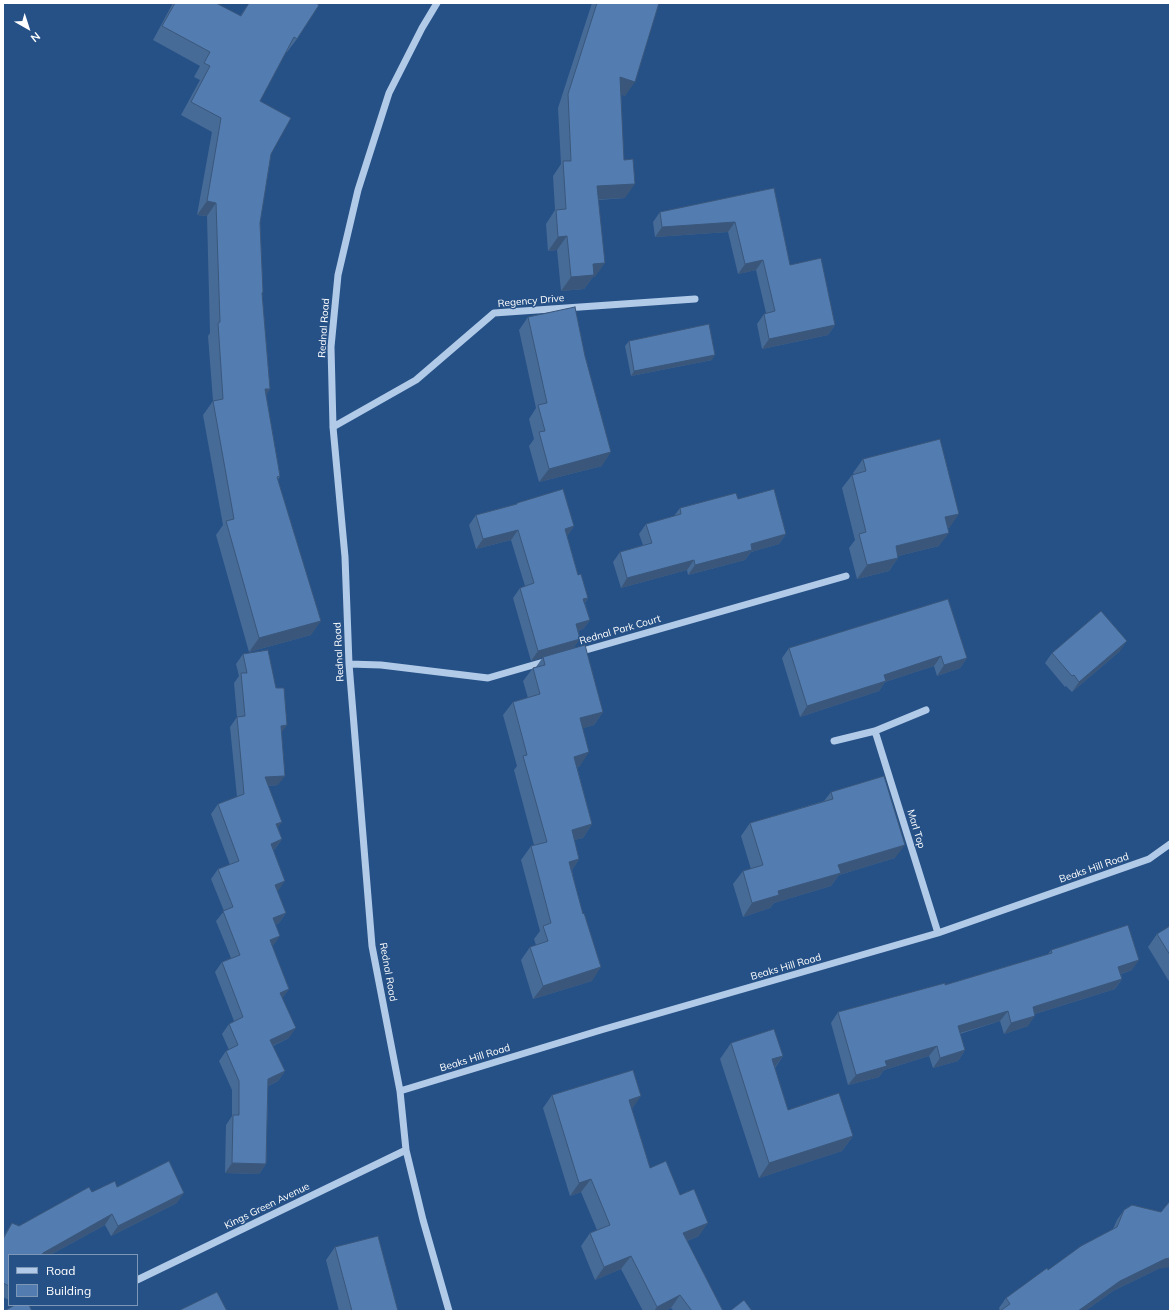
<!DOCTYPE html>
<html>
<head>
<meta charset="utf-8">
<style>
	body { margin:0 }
	#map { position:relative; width:1173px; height:1314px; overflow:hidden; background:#265187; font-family:Mulish,sans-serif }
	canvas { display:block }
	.frame { position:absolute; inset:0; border:4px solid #fff; pointer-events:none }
	.legend { position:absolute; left:8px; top:1254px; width:130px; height:52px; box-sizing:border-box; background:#265187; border:1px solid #7d97b7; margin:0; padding:5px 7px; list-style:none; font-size:12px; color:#fff }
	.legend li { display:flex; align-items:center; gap:8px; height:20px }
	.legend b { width:20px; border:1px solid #7d97b7 }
	.north { position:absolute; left:8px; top:8px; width:40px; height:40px; -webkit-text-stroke:3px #265187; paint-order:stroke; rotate:141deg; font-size:11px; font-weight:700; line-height:16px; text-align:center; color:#fff }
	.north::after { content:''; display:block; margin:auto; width:14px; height:18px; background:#fff; clip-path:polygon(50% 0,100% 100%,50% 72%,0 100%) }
</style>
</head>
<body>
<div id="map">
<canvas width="1173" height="1314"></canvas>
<div class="frame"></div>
<ul class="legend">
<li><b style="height:5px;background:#b1cae8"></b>Road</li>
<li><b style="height:11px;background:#537cb0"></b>Building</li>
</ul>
<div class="north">N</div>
</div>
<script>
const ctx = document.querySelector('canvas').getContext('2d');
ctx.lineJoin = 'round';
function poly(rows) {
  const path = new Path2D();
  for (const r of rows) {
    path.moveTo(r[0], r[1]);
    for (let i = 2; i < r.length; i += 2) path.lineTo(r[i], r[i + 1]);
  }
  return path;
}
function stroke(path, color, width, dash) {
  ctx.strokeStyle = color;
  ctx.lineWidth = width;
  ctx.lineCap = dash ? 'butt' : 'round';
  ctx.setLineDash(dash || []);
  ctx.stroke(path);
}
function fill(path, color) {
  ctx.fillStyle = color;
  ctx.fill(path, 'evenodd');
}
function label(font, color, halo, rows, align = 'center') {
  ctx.font = font + ' Mulish,sans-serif';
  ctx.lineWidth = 3;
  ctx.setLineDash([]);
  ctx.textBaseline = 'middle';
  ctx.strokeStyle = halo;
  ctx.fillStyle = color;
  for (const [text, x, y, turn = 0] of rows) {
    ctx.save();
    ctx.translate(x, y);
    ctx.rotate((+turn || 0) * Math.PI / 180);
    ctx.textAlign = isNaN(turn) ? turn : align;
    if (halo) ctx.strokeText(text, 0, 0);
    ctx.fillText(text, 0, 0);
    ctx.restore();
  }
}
stroke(poly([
	[437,3,422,28,389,93,358,190,338,275,331,347,333,427,345,557,349,664,372,946,400,1091,406,1150,423,1220,449,1311],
	[333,427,416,380,494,313,695,299],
	[579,652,846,576],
	[349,664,381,665,488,678,547,661],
	[875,731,938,933],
	[834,741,875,731,926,710],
	[400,1091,601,1030,938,933,1149,859,1170,844],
	[137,1280,406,1150]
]), '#b1cae8', 7);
fill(poly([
	[173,3,216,3,240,16,249,3,316,3,297,39,287,52,286,52,260,101,271,154,260,223,263,292,262,295,270,389,266,395,280,476,278,480,311,635,249,652,216,535,223,525,203,415,213,401,208,336,210,333,207,216,197,215,212,132,181,115,200,80,194,77,200,66,153,40],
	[592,3,659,3,625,96,621,94,625,198,599,200,595,277,593,277,584,289,561,291,557,250,548,251,546,224,555,210,553,176,561,164,558,108],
	[774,188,790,265,835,325,828,335,762,349,757,324,764,314,766,313,756,270,738,274,728,232,655,237,653,222,660,212],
	[528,317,602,466,539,482,529,446,534,439,529,419,536,408,519,330],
	[629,341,712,360,631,376,625,346],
	[863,459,950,527,948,528,939,546,898,556,898,558,889,571,857,579,849,548,855,540,842,488,852,475,854,474,853,473],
	[738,499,786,534,779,544,751,552,745,560,688,575,687,570,621,588,613,562,620,552,643,545,639,534,646,524,674,516,680,508],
	[517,503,574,526,567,536,578,575,588,598,585,603,590,620,583,629,578,631,580,639,573,648,603,712,594,725,583,728,580,766,577,767,592,824,583,838,574,840,579,859,572,870,592,981,533,999,521,960,530,947,536,945,534,939,540,931,521,860,531,846,534,845,514,770,517,766,503,715,513,702,528,698,523,681,533,668,536,667,543,657,531,661,513,598,520,588,525,586,511,540,476,549,469,525,476,515,516,504],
	[948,599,967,658,960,668,937,676,934,666,885,682,879,691,800,717,782,658,789,648],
	[1120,651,1072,692,1066,686,1065,687,1045,663,1052,653],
	[243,654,282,732,278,785,268,786,278,828,282,839,275,849,273,850,278,891,277,891,286,913,279,923,275,925,272,946,289,989,282,998,289,1038,273,1046,285,1071,278,1081,268,1086,266,1164,259,1174,225,1173,226,1125,232,1116,232,1090,219,1061,226,1051,229,1050,222,1034,229,1024,234,1021,215,972,222,962,231,958,216,921,224,911,211,879,218,869,230,865,211,814,218,804,237,797,230,727,237,717,234,683,239,676,236,664],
	[831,792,895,858,839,875,831,886,774,903,770,908,743,917,733,884,743,871,751,869,741,836,750,823,824,801],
	[1170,926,1170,983,1148,947,1157,934],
	[1051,950,1132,970,1121,974,1122,979,1115,989,1035,1014,1028,1026,1004,1034,1000,1021,960,1034,965,1050,958,1061,933,1068,929,1056,884,1070,879,1077,848,1085,831,1023,838,1012,945,985,1048,954],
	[731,1043,783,1056,775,1068,788,1110,853,1136,842,1151,759,1178,720,1059],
	[552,1095,632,1109,650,1168,680,1195,699,1236,687,1241,723,1311,674,1311,671,1308,664,1311,643,1311,621,1269,595,1280,581,1246,590,1233,597,1230,581,1192,570,1196,543,1108],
	[117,1187,177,1203,111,1236,105,1225,50,1255,9,1255,9,1300,3,1297,3,1237,12,1223,19,1226,92,1192],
	[1124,1210,1158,1269,1113,1291,1085,1311,1000,1311,999,1308,1006,1298,1048,1270,1113,1229,1117,1220],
	[335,1247,398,1311,339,1311,326,1260]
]), '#476b97');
fill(poly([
	[620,77,635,82,625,96,610,91],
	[635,184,625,198,588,200,597,186],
	[207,201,216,203,207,216,197,215],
	[735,222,728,232,655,237,662,227],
	[567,236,557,250,548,251,558,237],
	[763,260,756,270,738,274,745,264],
	[605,263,595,277,593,277,584,289,561,291,571,277,593,264],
	[835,325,828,335,762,349,769,339],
	[715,355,712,360,631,376,634,371],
	[265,389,270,389,261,403],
	[611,452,602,466,539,482,549,469],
	[959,514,950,527,935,531,945,517],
	[574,526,567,536,558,539,565,529],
	[518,530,511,540,476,549,483,539],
	[949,533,939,546,886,559,896,546],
	[786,534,779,544,751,552,745,560,688,575,695,565,751,544],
	[898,558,889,571,857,579,867,565],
	[694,560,687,570,621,588,627,578],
	[588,598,581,608,583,599],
	[590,620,583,629,569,634,576,624],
	[321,621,311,635,249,652,259,638],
	[580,639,573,649,531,661,538,651],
	[1127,641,1120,651,1072,692,1079,682],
	[941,656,934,666,885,682,879,691,800,717,807,706,884,675],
	[967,658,960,668,937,676,944,665],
	[603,712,594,725,571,732,580,718],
	[287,725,280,735,281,726],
	[589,752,580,766,565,770,574,757],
	[285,776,278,785,258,787,265,777],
	[282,822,275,832,276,824],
	[592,824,583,838,562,843,572,830],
	[282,839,275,849,264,854,271,844],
	[905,845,895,858,839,875,831,886,774,903,770,908,743,917,752,903,778,891,838,865],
	[579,859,570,873,569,862],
	[285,881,278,891,268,895,275,885],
	[286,913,279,923,266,928,273,918],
	[280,936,273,946,270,940],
	[1139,960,1132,970,1111,977,1118,967],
	[601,967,592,981,533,999,543,986],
	[1122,979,1115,989,1025,1017,1033,1007],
	[289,989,282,999,280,993],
	[1008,1011,1000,1021,950,1036,958,1026],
	[1035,1016,1028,1026,1004,1034,1011,1023],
	[296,1028,289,1038,263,1050,270,1040],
	[937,1046,929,1056,884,1070,879,1077,848,1085,856,1075,885,1061],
	[965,1050,958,1061,933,1068,940,1058],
	[783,1056,772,1071,772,1059],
	[285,1071,278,1081,261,1089,268,1079],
	[641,1096,632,1109,629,1100],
	[853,1136,842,1151,759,1178,769,1163],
	[232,1163,266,1164,259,1174,225,1173],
	[591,1179,581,1192,570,1196,579,1183],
	[184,1193,177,1203,111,1236,118,1226],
	[112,1214,105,1225,50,1255,41,1255,43,1253],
	[708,1223,699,1236,674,1246,683,1233],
	[631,1256,621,1269,595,1280,604,1267],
	[1170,1258,1170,1267,1158,1269,1113,1291,1085,1311,1078,1311,1120,1281,1165,1259],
	[680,1295,671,1308,664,1311,654,1311,657,1307]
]), '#3a577b');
const building = poly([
	[175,3,216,3,241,16,249,3,316,3,319,5,297,39,294,37,260,101,291,118,271,154,260,223,263,292,262,293,270,389,265,389,280,476,277,477,321,621,259,638,226,521,234,519,213,401,223,399,218,323,220,322,216,203,207,201,221,118,191,102,210,66,204,63,210,52,162,26,175,3],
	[597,3,659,3,635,82,620,77,624,160,633,159,635,184,597,186,605,263,593,264,594,275,571,277,567,236,558,237,556,210,566,209,563,161,571,161,568,94,597,3],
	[774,188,790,265,821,258,835,325,769,339,764,314,775,311,763,260,745,264,735,222,662,227,660,212,774,188],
	[575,307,585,356,611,452,549,469,539,432,545,431,538,405,547,403,528,317,575,307],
	[709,324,715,355,634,371,629,341,709,324],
	[940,439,959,514,945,517,949,533,896,546,898,558,867,565,859,534,866,532,852,475,866,471,863,459,940,439],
	[563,489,574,526,565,529,578,575,581,574,588,598,583,599,590,620,576,624,580,639,538,651,520,588,534,583,518,530,483,539,476,515,517,504,517,503,563,489],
	[774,489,786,534,751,544,752,550,695,565,694,560,627,578,620,552,652,543,646,524,681,514,680,508,736,493,738,499,774,489],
	[948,599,967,658,944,665,941,656,884,675,886,681,807,706,789,648,948,599],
	[1101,611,1127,641,1079,682,1074,675,1072,676,1052,653,1101,611],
	[585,645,603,712,580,718,589,752,574,757,592,824,572,830,579,859,569,862,583,914,584,913,601,967,543,986,530,947,548,941,543,926,551,923,531,846,547,842,523,756,527,755,513,702,540,694,533,668,545,665,543,657,585,645],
	[268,650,276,688,284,688,287,725,281,726,285,776,265,777,282,822,276,824,282,839,271,844,285,881,275,885,286,913,273,918,280,936,270,940,289,989,280,993,296,1028,270,1040,285,1071,268,1079,266,1164,232,1163,233,1115,239,1115,239,1081,226,1051,238,1045,229,1024,243,1017,222,962,240,955,223,911,233,907,218,869,239,861,218,804,244,794,237,717,245,716,241,673,247,673,243,654,268,650],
	[884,776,905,845,838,865,841,873,778,891,779,895,752,903,743,871,763,865,750,823,833,799,831,792,884,776],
	[1128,925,1139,960,1118,967,1122,979,1033,1007,1035,1016,1011,1023,1008,1011,958,1026,965,1050,940,1058,937,1046,885,1061,887,1066,856,1075,838,1012,945,983,945,985,1052,953,1051,950,1128,925],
	[1170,926,1170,955,1157,934,1170,926],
	[774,1029,783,1056,772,1059,788,1110,839,1093,853,1136,769,1163,731,1043,774,1029],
	[633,1070,641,1096,629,1100,650,1168,666,1161,680,1195,694,1189,708,1223,683,1233,723,1311,692,1311,680,1295,657,1307,631,1256,604,1267,590,1233,610,1225,591,1179,579,1183,552,1095,633,1070],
	[169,1161,184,1193,118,1226,112,1214,43,1253,42,1255,9,1255,9,1286,3,1283,3,1239,12,1223,19,1226,89,1187,92,1192,115,1181,117,1187,169,1161],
	[1170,1201,1170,1258,1165,1259,1120,1281,1078,1311,1000,1311,1010,1304,1006,1298,1047,1268,1048,1270,1081,1246,1117,1227,1124,1210,1132,1205,1161,1212,1170,1201],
	[378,1236,398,1311,352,1311,335,1247,378,1236],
	[217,1292,227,1311,178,1311,217,1292],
	[744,1300,752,1311,730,1311,744,1300],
	[15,1305,29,1305,32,1311,4,1311,15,1305]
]);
fill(building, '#537cb0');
stroke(building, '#3a577b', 1);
label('10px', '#fff', '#265187', [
	["Regency Drive",531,301,-5],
	["Rednal Road",324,328,-86],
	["Rednal Park Court",620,630,-16],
	["Rednal Road",339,652,-93],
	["Marl Top",916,829,73],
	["Beaks Hill Road",1094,868,-19],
	["Beaks Hill Road",786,967,-16],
	["Rednal Road",388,972,80],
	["Beaks Hill Road",475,1058,-17],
	["Kings Green Avenue",267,1206,-26]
]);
</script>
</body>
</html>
